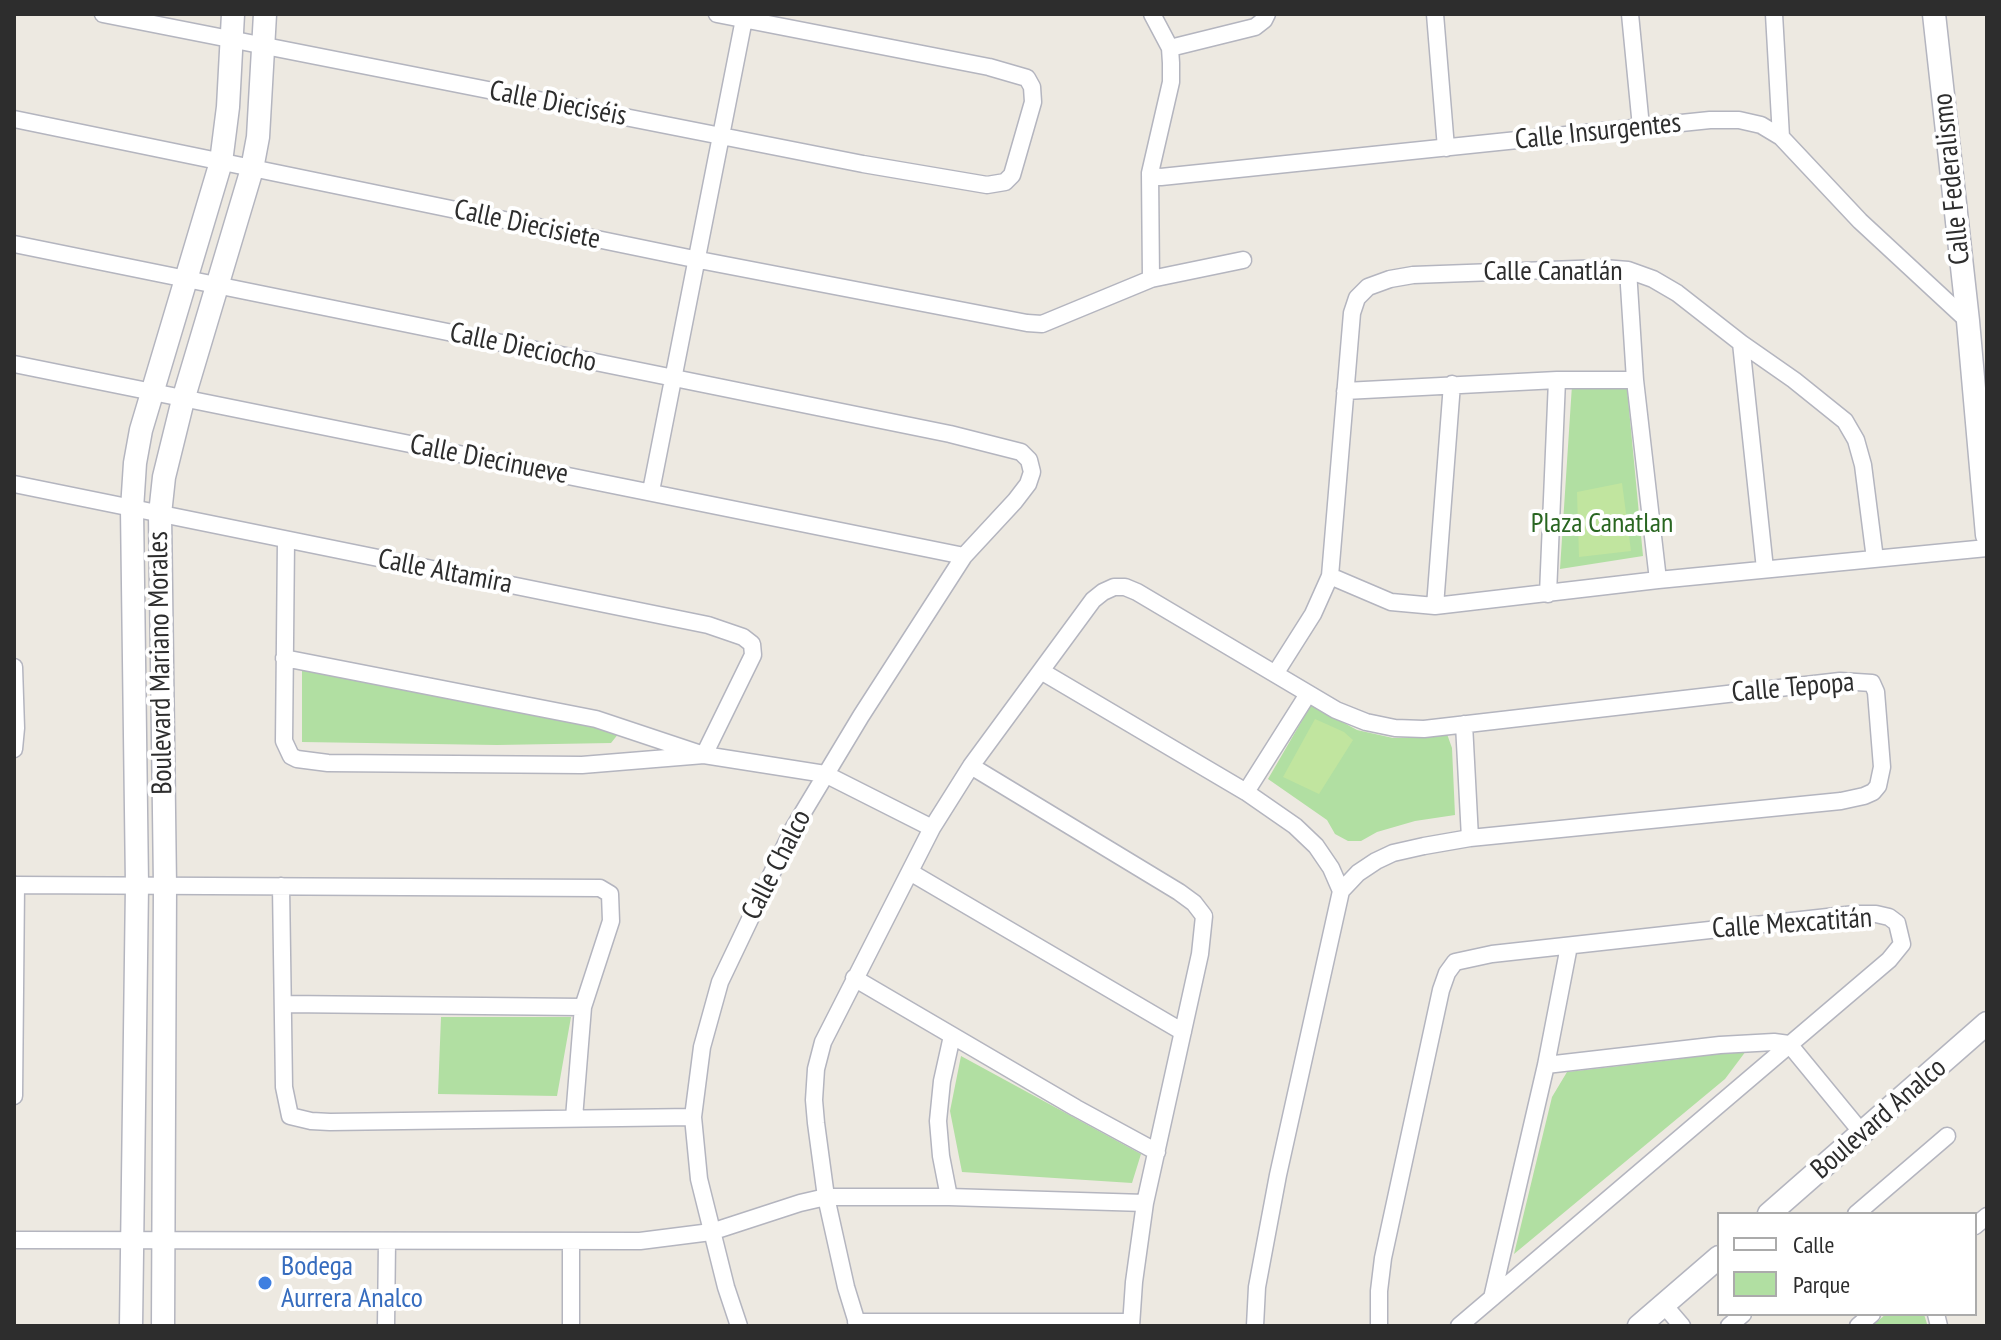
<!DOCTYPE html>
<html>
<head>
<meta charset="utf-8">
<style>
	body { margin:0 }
	#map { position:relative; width:2001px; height:1340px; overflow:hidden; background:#ede9e1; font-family:"PT Sans Narrow",sans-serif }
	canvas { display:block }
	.frame { position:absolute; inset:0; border:16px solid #2d2d2d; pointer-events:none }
	.legend { position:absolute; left:1717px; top:1212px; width:260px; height:104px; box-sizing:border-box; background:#fff; border:2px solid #ababab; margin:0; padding:10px 14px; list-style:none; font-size:24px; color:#2d2d2d }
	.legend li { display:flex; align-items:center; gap:16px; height:40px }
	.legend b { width:40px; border:2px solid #ababab }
</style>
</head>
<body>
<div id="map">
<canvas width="2001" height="1340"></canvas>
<div class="frame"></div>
<ul class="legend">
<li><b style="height:10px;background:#fff"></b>Calle</li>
<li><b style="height:22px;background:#b1dfa2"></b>Parque</li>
</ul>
</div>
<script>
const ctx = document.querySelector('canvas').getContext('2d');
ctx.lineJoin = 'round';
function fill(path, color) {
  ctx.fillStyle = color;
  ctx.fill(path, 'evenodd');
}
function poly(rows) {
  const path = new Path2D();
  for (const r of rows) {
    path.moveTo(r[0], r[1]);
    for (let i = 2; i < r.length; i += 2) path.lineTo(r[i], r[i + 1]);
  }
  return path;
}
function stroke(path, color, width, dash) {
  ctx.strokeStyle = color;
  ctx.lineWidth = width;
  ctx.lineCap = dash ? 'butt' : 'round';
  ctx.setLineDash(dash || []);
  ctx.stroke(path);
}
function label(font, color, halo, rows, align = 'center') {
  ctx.font = font + ' "PT Sans Narrow",sans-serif';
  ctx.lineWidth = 8;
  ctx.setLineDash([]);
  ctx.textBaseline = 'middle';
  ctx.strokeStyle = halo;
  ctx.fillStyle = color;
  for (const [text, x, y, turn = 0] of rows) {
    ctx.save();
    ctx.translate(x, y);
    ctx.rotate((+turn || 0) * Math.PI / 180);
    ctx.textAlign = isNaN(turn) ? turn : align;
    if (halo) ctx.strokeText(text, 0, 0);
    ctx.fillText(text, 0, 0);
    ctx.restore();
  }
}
fill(poly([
	[1572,385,1627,388,1643,556,1560,569],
	[302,669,581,722,619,733,611,743,497,745,302,742],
	[1311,705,1357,730,1393,738,1434,737,1447,734,1452,748,1455,815,1415,821,1377,832,1361,841,1348,841,1335,834,1327,820,1268,779],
	[441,1017,571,1017,557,1096,438,1094],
	[1752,1043,1725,1079,1514,1254,1552,1097,1567,1072,1680,1059],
	[961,1056,1141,1154,1132,1183,962,1172,950,1111],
	[1886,1314,1924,1314,1927,1324,1926,1326,1872,1326]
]), '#b1dfa2');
fill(poly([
	[1622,483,1631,551,1579,557,1577,492],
	[1315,719,1344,732,1353,740,1319,794,1283,777]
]), '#c1e59f');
const street = poly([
	[103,14,863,164,987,185,1005,182,1012,175,1033,102,1032,87,1027,78,989,67,717,14],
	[1435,14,1446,148],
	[1630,14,1641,127],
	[1774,14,1781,137],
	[1170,48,1255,27,1264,20,1267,14],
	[14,119,694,259,1027,323,1042,324,1151,279,1243,260],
	[1151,176,1161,177,1710,120,1739,120,1761,125,1781,137,1860,221,1968,321],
	[14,244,950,434,1021,452,1029,460,1032,472,1028,484,1015,501,964,556,861,716,793,829,720,982,702,1047,693,1117,699,1179,726,1287,739,1326],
	[1628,270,1635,380,1658,580],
	[1151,279,1150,173,1171,82,1171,63,1170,48,1152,14],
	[1741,343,1765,569],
	[14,364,964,556],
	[1345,391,1557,380,1635,380],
	[14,484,708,625,743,637,752,644,753,655,704,755,596,719,284,658],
	[651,491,745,14],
	[286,540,284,741,291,756,297,759,328,763,582,765,704,755,825,774,932,828],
	[1330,576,1391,602,1435,606,1658,580,1987,548],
	[1548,594,1557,380],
	[1435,606,1452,384],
	[14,667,16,728,14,749],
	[1041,671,1246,792,1295,826,1316,846,1331,868,1341,891],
	[1275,674,1313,614,1330,576,1352,313,1357,298,1368,287,1390,279,1413,275,1603,268,1628,270,1653,279,1677,293,1741,343,1794,380,1845,421,1856,440,1863,465,1875,559],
	[1464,724,1470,838],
	[971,766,1179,892,1194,903,1204,916,1200,954,1145,1203,1134,1282,1131,1326],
	[1246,792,1308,694],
	[910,872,1183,1032],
	[14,885,600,888,610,894,611,921,583,1007,574,1118],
	[281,886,284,1087,290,1116,311,1121,330,1122,693,1117],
	[854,978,1076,1108,1157,1152],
	[284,1004,583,1007],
	[1546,1065,1720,1045,1774,1042,1789,1044,1863,1134],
	[14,1096,16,885],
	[949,1197,941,1156,938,1121,942,1081,952,1036],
	[1856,1214,1947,1136],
	[1975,1226,1987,1216],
	[14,1240,640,1241,711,1232,800,1203,826,1197,949,1197,1145,1203],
	[1492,1298,1546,1065,1569,946],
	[1664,1305,1682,1326],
	[1936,1314,1939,1326],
	[856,1322,1131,1322],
	[386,1326,387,1241],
	[571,1326,571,1241],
	[858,1326,846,1287,826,1197,816,1123,814,1100,816,1069,823,1042,932,828,971,766,1093,600,1103,592,1114,587,1125,587,1137,592,1336,710,1366,722,1395,728,1424,729,1840,681,1872,683,1876,692,1882,767,1878,786,1873,792,1864,796,1841,801,1470,838,1424,846,1393,853,1376,861,1358,873,1341,891],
	[1255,1326,1257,1287,1278,1175,1341,891],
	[1379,1326,1379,1291,1383,1258,1441,990,1447,973,1455,962,1492,954,1855,914,1876,914,1889,917,1897,923,1902,944,1889,960,1459,1326],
	[1729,1326,1743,1314],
	[1858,1326,1872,1314]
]);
const secondary = poly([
	[1934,14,1968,321,1987,535],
	[1769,1214,1987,1023],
	[131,1326,137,885,132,509,135,463,141,430,221,162,228,107,233,14],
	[163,1326,165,886,160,514,164,477,183,400,252,169,258,137,265,14],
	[1639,1326,1719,1257]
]);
stroke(street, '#b4b5bf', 19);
stroke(secondary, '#b4b5bf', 25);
stroke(street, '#fff', 16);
stroke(secondary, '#fff', 22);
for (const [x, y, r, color] of [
	[265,1283,8,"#3f7fe0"]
]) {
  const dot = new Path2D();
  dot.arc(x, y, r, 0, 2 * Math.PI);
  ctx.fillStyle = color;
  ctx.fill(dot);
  stroke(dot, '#fff', 3);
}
label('28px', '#2d2d2d', '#fff', [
	["Calle Dieciséis",558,104,11],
	["Calle Insurgentes",1598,132,-6],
	["Calle Federalismo",1952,179,-96],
	["Calle Diecisiete",527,225,12],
	["Calle Canatlán",1553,272],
	["Calle Dieciocho",523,348,12],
	["Calle Diecinueve",489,460,11],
	["Calle Altamira",445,572,11],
	["Boulevard Mariano Morales",161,663,-91],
	["Calle Tepopa",1793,688,-5],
	["Calle Chalco",777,865,-63],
	["Calle Mexcatitán",1792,924,-4],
	["Boulevard Analco",1879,1119,-41]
]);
label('28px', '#296621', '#fff', [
	["Plaza Canatlan",1602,524]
]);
label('28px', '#366cbe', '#fff', [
	["Bodega",281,1267],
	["Aurrera Analco",281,1299]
], 'left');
</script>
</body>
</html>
